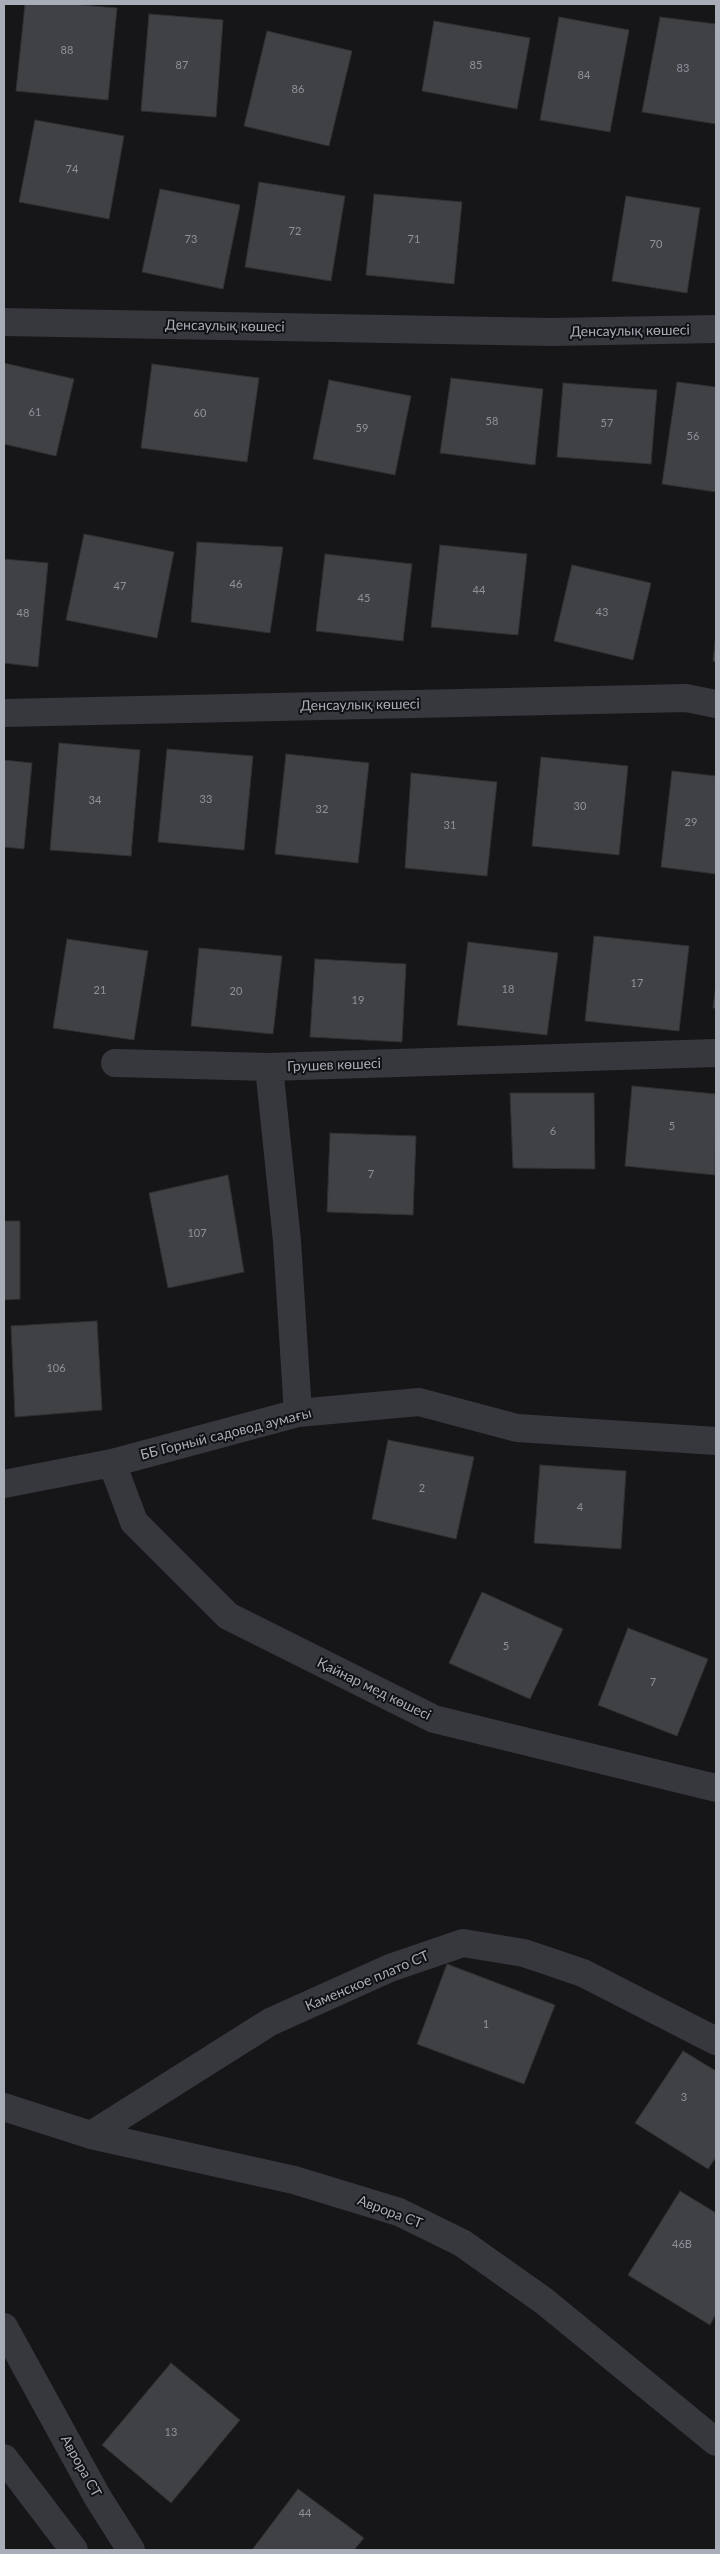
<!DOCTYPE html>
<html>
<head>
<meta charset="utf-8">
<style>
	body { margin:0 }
	#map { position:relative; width:720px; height:2554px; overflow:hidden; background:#161618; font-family:Lato,sans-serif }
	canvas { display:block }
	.frame { position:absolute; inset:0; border:5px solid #a8adb8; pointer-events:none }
</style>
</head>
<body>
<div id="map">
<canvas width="720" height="2554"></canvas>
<div class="frame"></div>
</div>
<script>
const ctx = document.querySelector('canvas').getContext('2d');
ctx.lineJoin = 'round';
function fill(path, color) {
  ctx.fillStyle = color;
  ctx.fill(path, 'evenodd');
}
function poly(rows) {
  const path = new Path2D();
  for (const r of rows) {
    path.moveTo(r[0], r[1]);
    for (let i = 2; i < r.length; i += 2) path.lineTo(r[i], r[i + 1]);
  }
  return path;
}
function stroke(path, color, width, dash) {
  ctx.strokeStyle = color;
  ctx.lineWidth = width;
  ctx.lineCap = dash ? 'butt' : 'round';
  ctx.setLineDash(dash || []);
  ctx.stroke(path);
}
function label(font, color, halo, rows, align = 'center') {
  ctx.font = font + ' Lato,sans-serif';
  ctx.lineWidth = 4;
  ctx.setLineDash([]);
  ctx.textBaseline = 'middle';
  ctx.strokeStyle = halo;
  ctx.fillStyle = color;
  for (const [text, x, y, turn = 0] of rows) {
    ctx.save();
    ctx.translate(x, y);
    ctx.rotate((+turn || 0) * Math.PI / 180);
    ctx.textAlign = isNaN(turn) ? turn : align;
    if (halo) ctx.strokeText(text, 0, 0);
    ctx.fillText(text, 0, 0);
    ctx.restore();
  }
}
const building = poly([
	[25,4,70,4,117,8,108,100,16,91,25,4],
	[149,14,223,20,216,117,141,111,149,14],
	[559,17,629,30,610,132,540,120,559,17],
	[660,17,716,24,716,124,642,112,660,17],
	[434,21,530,38,517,109,422,91,434,21],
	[267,31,352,51,329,146,244,126,267,31],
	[35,120,124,136,109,219,19,202,35,120],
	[259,182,345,196,331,281,245,267,259,182],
	[160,189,240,205,223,289,142,272,160,189],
	[374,194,462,202,454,284,366,275,374,194],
	[626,196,700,208,687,293,612,281,626,196],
	[4,363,74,379,56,456,4,444,4,363],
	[152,364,259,378,247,462,141,448,152,364],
	[451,378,543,389,535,465,440,453,451,378],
	[329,380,411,396,395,475,313,459,329,380],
	[677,382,716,387,716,492,662,484,677,382],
	[563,383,657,390,651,464,557,457,563,383],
	[84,534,174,552,157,638,66,620,84,534],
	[197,542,283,547,270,633,191,622,197,542],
	[440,545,527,554,518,635,431,627,440,545],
	[325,554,412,564,403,641,316,631,325,554],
	[4,559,48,563,38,667,4,663,4,559],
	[572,565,651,583,633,660,554,641,572,565],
	[716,633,716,662,713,661,716,633],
	[59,743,140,750,131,856,50,850,59,743],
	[167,749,253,756,244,850,158,842,167,749],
	[286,754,369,763,358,863,275,854,286,754],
	[541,757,628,766,619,855,532,846,541,757],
	[4,760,32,763,24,849,4,847,4,760],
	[672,771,716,776,716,874,661,867,672,771],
	[411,773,497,782,487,876,405,868,411,773],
	[594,936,689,946,679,1031,585,1021,594,936],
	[67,939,148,951,134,1040,53,1028,67,939],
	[468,942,558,953,547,1035,457,1025,468,942],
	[199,948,282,956,273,1034,191,1026,199,948],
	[315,959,406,964,402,1042,310,1037,315,959],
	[716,984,716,1008,713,1008,716,984],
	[632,1086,716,1094,715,1175,625,1166,632,1086],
	[510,1093,594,1093,595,1169,513,1168,510,1093],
	[330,1133,416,1136,413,1215,327,1212,330,1133],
	[228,1175,244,1272,168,1288,149,1193,228,1175],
	[4,1221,20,1221,20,1299,4,1300,4,1221],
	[97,1321,102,1410,15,1417,11,1326,97,1321],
	[388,1440,474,1457,456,1539,372,1519,388,1440],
	[540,1465,626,1471,621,1549,534,1543,540,1465],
	[482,1592,563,1629,530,1699,449,1663,482,1592],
	[628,1628,708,1659,677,1736,598,1705,628,1628],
	[447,1964,555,2005,524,2084,417,2044,447,1964],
	[683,2051,716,2071,716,2157,708,2169,635,2123,683,2051],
	[680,2191,716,2213,716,2314,710,2325,628,2275,680,2191],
	[171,2363,240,2420,171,2503,102,2445,171,2363],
	[298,2489,364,2538,354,2550,252,2550,298,2489]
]);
fill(building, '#404145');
stroke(building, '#303034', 1);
stroke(poly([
	[4,322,551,332,716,329],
	[4,713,686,698,716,704],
	[115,1063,269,1067],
	[298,1413,287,1241,269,1067,716,1053],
	[112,1463,134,1522,228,1616,434,1719,716,1788],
	[4,1484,112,1463,298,1413,419,1402,517,1428,716,1441],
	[4,2107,91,2135,294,2180,399,2212,462,2243,544,2301,716,2442],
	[91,2135,270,2022,390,1968,463,1943,524,1953,583,1973,716,2041],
	[4,2327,98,2498,131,2550],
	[4,2458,74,2550]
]), '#37383d', 28);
label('11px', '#8e929b', null, [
	["88",67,50],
	["87",182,65],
	["85",476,65],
	["83",683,68],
	["84",584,75],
	["86",298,89],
	["74",72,169],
	["72",295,231],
	["73",191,239],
	["71",414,239],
	["70",656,244],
	["61",35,412],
	["60",200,413],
	["58",492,421],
	["57",607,423],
	["59",362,428],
	["56",693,436],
	["46",236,584],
	["47",120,586],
	["44",479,590],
	["45",364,598],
	["43",602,612],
	["48",23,613],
	["33",206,799],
	["34",95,800],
	["30",580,806],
	["32",322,809],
	["29",691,822],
	["31",450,825],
	["17",637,983],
	["18",508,989],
	["21",100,990],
	["20",236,991],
	["19",358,1000],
	["5",672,1126],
	["6",553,1131],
	["7",371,1174],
	["107",197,1233],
	["106",56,1368],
	["2",422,1488],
	["4",580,1507],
	["5",506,1646],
	["7",653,1682],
	["1",486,2024],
	["3",684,2097],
	["46В",682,2244],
	["13",171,2432],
	["44",305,2513]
]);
label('14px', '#a8adb8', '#111113', [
	["Денсаулық көшесі",225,326,1],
	["Денсаулық көшесі",630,331,-1],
	["Денсаулық көшесі",360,705,-1],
	["Грушев көшесі",334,1065,-2],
	["ББ Горный садовод аумағы",226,1434,-14],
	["Қайнар мед көшесі",374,1689,26],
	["Каменское плато СТ",367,1981,-23],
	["Аврора СТ",390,2212,21],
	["Аврора СТ",81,2466,61]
]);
</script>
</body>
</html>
